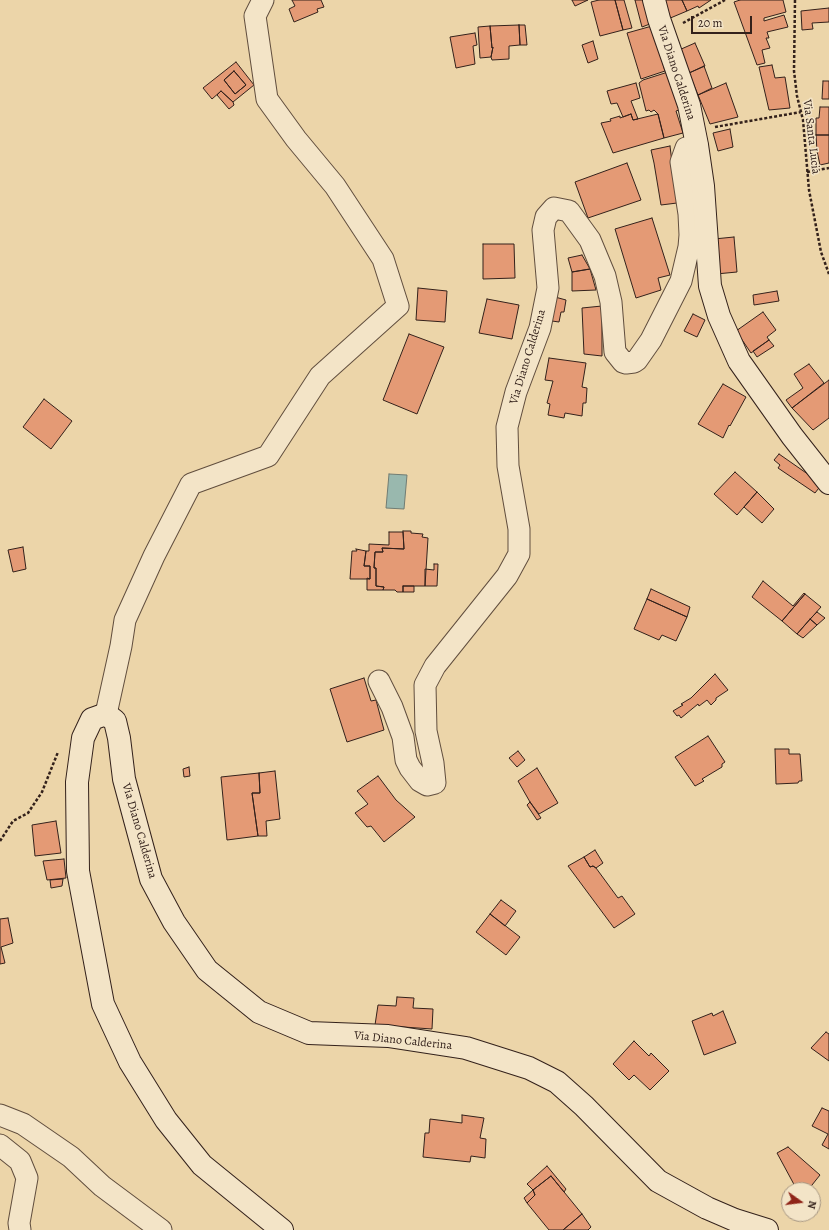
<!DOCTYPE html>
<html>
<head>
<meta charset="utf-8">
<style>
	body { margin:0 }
	#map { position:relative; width:829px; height:1230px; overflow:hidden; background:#ecd5a9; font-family:Alegreya,serif }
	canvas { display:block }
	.north { position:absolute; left:781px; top:1182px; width:40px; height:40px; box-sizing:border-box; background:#f3e4c7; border:1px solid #a69682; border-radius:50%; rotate:104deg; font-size:11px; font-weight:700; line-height:16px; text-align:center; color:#33211b }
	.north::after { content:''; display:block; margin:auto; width:14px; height:18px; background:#8f2418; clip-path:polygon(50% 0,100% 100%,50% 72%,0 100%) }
	.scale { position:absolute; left:691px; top:16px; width:61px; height:18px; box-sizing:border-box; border:2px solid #33211b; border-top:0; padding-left:5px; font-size:12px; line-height:14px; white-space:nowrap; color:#33211b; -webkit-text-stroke:3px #f3e4c7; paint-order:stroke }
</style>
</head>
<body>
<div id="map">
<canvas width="829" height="1230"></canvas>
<div class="north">N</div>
<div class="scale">20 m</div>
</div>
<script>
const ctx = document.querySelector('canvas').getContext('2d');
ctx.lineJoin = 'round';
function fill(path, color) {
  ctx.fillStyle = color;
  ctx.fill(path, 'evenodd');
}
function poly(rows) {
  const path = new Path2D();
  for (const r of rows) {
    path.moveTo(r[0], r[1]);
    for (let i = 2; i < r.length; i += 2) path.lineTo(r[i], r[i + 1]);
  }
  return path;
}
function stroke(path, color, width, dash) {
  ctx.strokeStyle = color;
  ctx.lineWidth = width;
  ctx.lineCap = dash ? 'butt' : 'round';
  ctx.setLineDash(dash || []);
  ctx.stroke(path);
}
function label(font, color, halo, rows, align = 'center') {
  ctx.font = font + ' Alegreya,serif';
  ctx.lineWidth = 3;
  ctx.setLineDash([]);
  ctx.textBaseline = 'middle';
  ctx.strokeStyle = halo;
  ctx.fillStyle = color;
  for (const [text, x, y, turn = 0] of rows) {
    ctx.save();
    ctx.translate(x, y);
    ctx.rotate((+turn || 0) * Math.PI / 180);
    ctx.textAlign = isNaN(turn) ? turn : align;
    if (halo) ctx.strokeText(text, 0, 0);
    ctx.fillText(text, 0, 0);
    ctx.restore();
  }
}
const water = poly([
	[389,474,407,475,404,509,386,508,389,474]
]);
fill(water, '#99b8ae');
stroke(water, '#707c73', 1);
const building = poly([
	[292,0,321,0,324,7,317,9,318,12,294,22,289,9,295,6,292,0],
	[572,0,588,0,575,6,572,0],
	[599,0,615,0,623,30,600,36,591,2,599,0],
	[615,0,624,0,632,28,623,30,615,0],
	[635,0,649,0,655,22,642,27,635,0],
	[664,0,682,0,687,11,668,19,664,0],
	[682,0,711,0,699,8,698,6,687,11,682,0],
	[740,0,783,0,786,12,764,18,764,21,784,15,788,27,767,32,769,38,766,38,770,48,762,50,765,63,757,65,734,2,740,0],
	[829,8,829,22,812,23,813,29,802,30,801,11,829,8],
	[519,25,525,25,527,45,520,45,519,25],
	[519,25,520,45,509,46,509,59,492,60,491,57,493,47,492,48,490,26,519,25],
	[490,26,492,48,493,47,491,57,480,58,478,27,490,26],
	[652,26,665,71,641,79,627,33,652,26],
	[475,33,477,45,473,46,475,64,456,68,450,37,475,33],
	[593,41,598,59,588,63,582,45,593,41],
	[695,43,705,66,689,73,679,50,695,43],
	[236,62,254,85,233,102,221,91,212,99,203,88,236,62],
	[234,71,246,85,235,94,224,80,234,71],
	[772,65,775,78,785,77,790,108,769,110,759,67,772,65],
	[704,66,712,88,698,95,689,73,704,66],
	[234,71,246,85,235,94,224,80,234,71],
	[668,72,679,110,676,111,683,133,664,138,658,114,654,110,651,112,649,110,646,111,639,83,643,80,668,72],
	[823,81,829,81,829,99,822,99,823,81],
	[636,83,640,98,631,101,638,119,633,120,631,114,623,117,617,103,611,104,607,91,636,83],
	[726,83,738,117,710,124,698,95,726,83],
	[221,91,233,102,234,105,229,109,217,95,221,91],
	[820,107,829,107,829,135,816,135,816,118,819,118,820,107],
	[631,114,633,120,658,114,664,138,613,153,601,123,611,121,610,119,620,116,620,118,631,114],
	[730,129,733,147,718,151,713,133,730,129],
	[816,135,829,135,829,163,820,165,817,151,816,135],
	[670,146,677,203,661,205,654,163,651,150,670,146],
	[627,163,641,200,588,218,575,182,627,163],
	[652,218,670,275,658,278,661,290,636,298,615,229,652,218],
	[734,237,737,272,716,274,714,239,734,237],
	[483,244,514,244,515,278,483,279,483,244],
	[582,255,590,269,572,272,568,258,582,255],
	[590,269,596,290,572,291,572,272,590,269],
	[418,288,447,291,445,322,416,320,418,288],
	[777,291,779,301,754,305,753,295,777,291],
	[555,297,566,300,564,312,561,312,559,322,552,321,555,297],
	[487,299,519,305,512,339,479,333,487,299],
	[602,306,602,356,584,354,582,308,602,306],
	[763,312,776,330,767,337,769,340,751,353,736,331,763,312],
	[693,314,705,320,697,337,684,331,693,314],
	[409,334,444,347,417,414,383,400,409,334],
	[769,340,774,346,757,357,753,351,769,340],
	[549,358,586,363,582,387,587,388,586,403,583,403,582,416,565,413,564,418,548,415,550,404,547,403,553,381,545,380,549,358],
	[809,364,824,383,792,408,786,400,803,388,794,374,809,364],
	[829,380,829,418,813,430,792,408,829,380],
	[723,384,746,397,730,426,729,425,723,438,698,424,723,384],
	[44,399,72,421,51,449,23,427,44,399],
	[779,454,822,484,815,493,778,468,780,465,774,460,779,454],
	[735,472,757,492,737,515,714,494,735,472],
	[757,492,774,509,762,523,744,507,757,492],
	[403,531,411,531,411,533,423,534,422,537,428,538,425,586,403,586,403,592,397,592,395,590,383,590,384,587,376,586,376,568,374,568,375,552,383,552,382,548,404,549,403,531],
	[389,532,403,532,404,549,382,548,383,552,375,552,374,568,376,568,376,586,384,587,383,590,367,590,367,578,370,579,370,566,364,566,366,551,369,551,369,544,389,545,389,532],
	[23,547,26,569,13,572,8,550,23,547],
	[356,549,366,551,364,566,370,566,370,579,350,579,352,551,357,551,356,549],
	[434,564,438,564,437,586,425,586,425,569,434,570,434,564],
	[763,581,793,606,804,593,805,594,782,621,752,597,763,581],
	[403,586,414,586,414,592,403,592,403,586],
	[651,589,690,607,687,617,647,599,651,589],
	[805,594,821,607,797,634,782,621,805,594],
	[647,599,687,617,676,641,662,635,659,640,634,629,647,599],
	[817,612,825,618,817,625,810,619,817,612],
	[810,619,817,625,803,638,797,634,810,619],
	[715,674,728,690,716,698,716,700,711,705,707,700,699,706,698,704,681,718,679,715,677,716,673,711,683,705,681,704,691,698,715,674],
	[364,678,371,701,376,700,384,730,347,742,330,689,364,678],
	[708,736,725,762,722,764,722,767,702,779,704,781,695,786,675,757,708,736],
	[775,749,789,749,789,754,800,754,802,781,799,781,798,783,776,784,775,749],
	[518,751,525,760,517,767,509,758,518,751],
	[189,767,190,776,184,777,183,769,189,767],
	[537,768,558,803,539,814,530,802,518,781,537,768],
	[275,771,280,819,266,821,267,836,258,836,252,793,260,793,259,773,275,771],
	[259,773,260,793,252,793,258,836,227,840,221,777,259,773],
	[378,776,396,800,415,817,384,842,371,826,367,827,355,813,368,804,357,791,378,776],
	[530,802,541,818,537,820,527,805,530,802],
	[56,821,61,853,35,856,32,825,56,821],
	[595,850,603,863,596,868,593,866,590,867,584,857,595,850],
	[584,857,590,867,593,866,596,868,618,898,622,896,635,914,614,928,568,866,584,857],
	[64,859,66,878,47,880,43,861,64,859],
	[63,879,62,886,51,888,50,880,63,879],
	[501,900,516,911,505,926,490,914,501,900],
	[490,914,520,937,506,955,476,932,490,914],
	[8,918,13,943,1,947,5,963,0,964,0,919,8,918],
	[397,997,414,998,413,1008,433,1009,432,1029,375,1025,378,1005,396,1006,397,997],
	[723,1011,736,1043,704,1055,692,1021,712,1013,713,1016,723,1011],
	[826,1032,829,1034,829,1061,811,1048,826,1032],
	[634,1041,649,1056,651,1053,669,1071,650,1090,634,1075,629,1080,613,1064,634,1041],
	[822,1108,829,1111,829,1149,822,1145,828,1134,812,1126,822,1108],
	[462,1115,484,1118,480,1138,486,1139,485,1158,471,1156,470,1162,423,1157,425,1133,429,1133,430,1119,462,1123,462,1115],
	[788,1147,820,1175,808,1190,797,1190,777,1153,788,1147],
	[547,1166,566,1189,564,1192,551,1176,533,1190,527,1184,547,1166],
	[551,1176,582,1214,563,1230,549,1230,527,1203,535,1195,533,1190,551,1176],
	[533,1190,535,1195,527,1203,524,1198,533,1190],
	[582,1214,591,1227,588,1230,563,1230,582,1214]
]);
fill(building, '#e49a75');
stroke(building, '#33211b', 1);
const street = poly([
	[379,681,392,707,403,737,406,760,410,768,420,781,427,785,435,783,433,763,426,731,425,685,435,666,507,576,519,554,519,529,508,466,507,427,516,392,540,328,548,288,543,230,546,217,554,208,569,211,590,240,605,276,611,302,615,352,623,362,626,363,634,362,637,360,651,340,681,281,689,247,690,235,689,214,681,162,686,148,697,145],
	[106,714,121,646,125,620,154,556,191,484,268,456,320,376,398,306,383,259,335,186,296,139,267,99,255,16,263,0],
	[0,1115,23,1124,71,1157,102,1186,161,1230],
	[0,1145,20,1161,27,1178,19,1223,20,1230]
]);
const secondary = poly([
	[654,0,659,19,689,105,697,145,703,186,710,286,719,316,739,361,792,436,829,483],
	[282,1230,202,1165,166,1120,130,1062,103,1004,78,871,77,782,83,738,92,719,106,714,115,721,119,738,124,779,151,879,174,922,207,970,259,1012,309,1033,388,1036,466,1048,529,1068,557,1082,584,1106,658,1181,707,1208,735,1220,767,1230]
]);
stroke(street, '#614e3e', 23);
stroke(secondary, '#33211b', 24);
stroke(poly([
	[795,0,794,71,797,96,803,120,809,190,821,252,829,274],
	[683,23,725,0],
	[715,127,801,112],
	[807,172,829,168],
	[0,841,13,821,28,813,42,792,58,752]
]), '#33211b', 2.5, [3, 2]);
stroke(street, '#f3e4c7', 21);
stroke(secondary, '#f3e4c7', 22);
label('12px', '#33211b', '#f3e4c7', [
	["Via Diano Calderina",676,73,72],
	["Via Santa Lucia",811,137,83],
	["Via Diano Calderina",528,357,-73],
	["Via Diano Calderina",139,831,74],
	["Via Diano Calderina",403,1041,6]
]);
</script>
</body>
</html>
